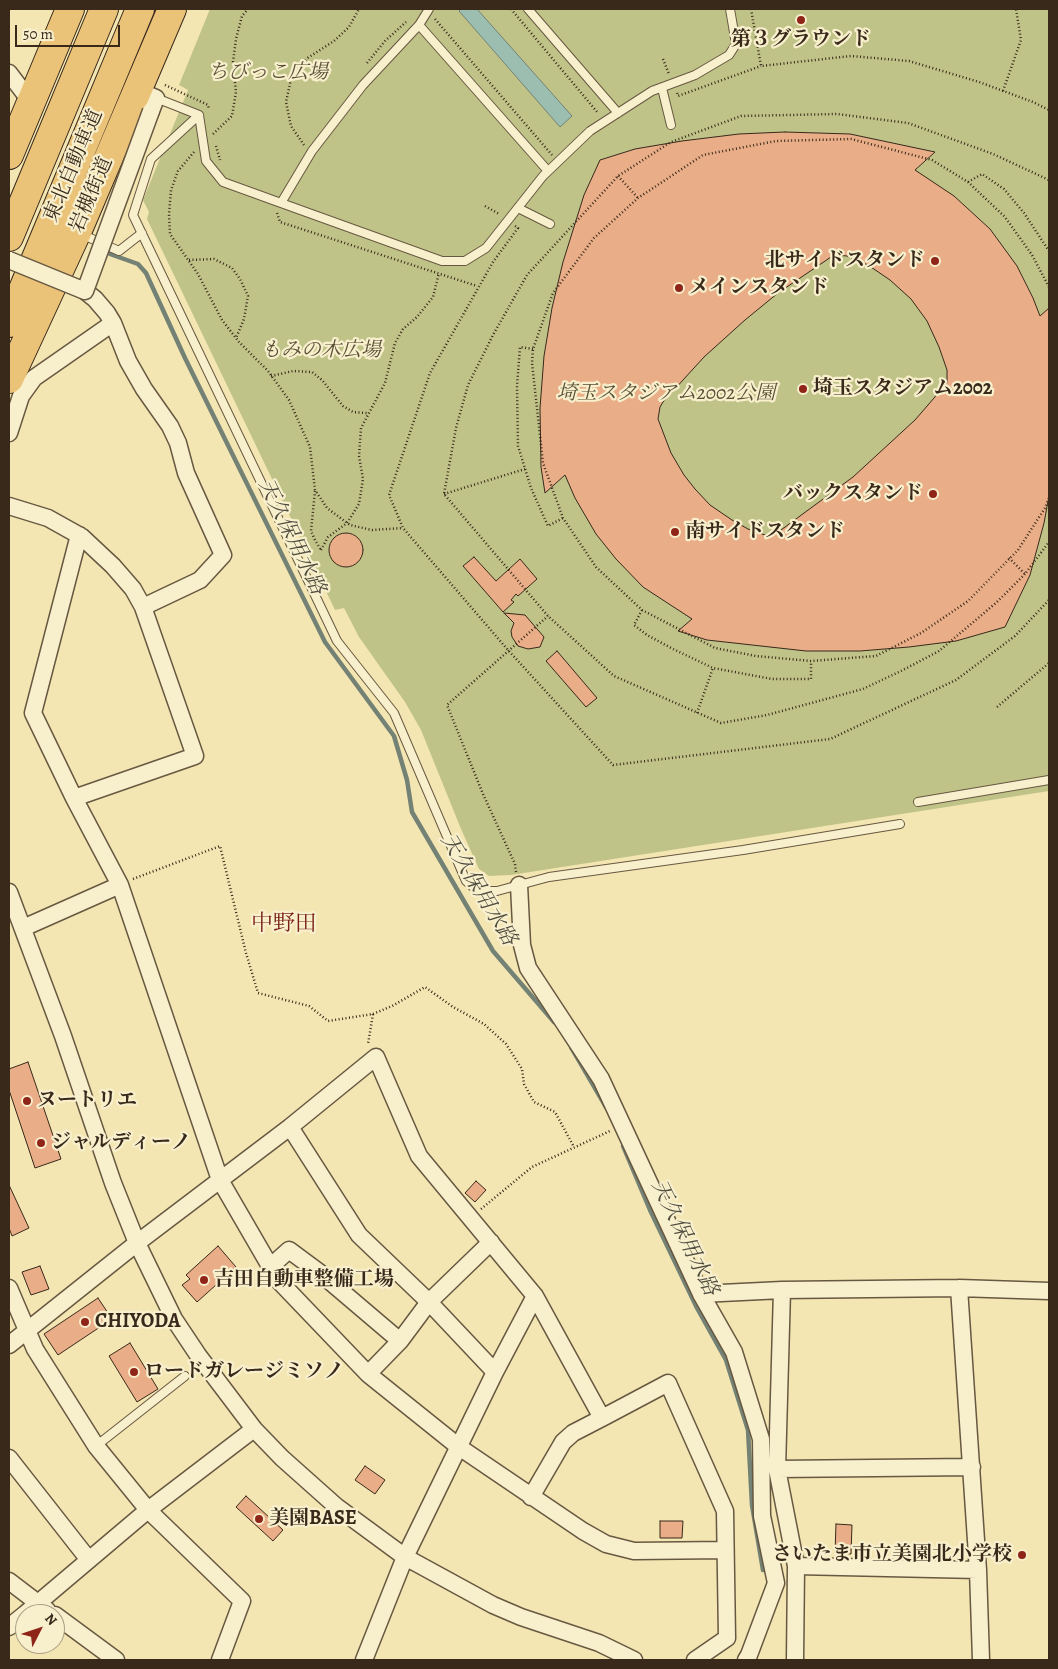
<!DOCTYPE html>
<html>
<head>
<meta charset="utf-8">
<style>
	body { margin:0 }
	#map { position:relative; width:1058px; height:1669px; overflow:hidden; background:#f4e6b2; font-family:Alegreya,serif }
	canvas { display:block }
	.frame { position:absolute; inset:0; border:10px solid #38291b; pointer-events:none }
	.north { position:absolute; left:15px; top:1604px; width:50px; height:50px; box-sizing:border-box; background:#f8efcd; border:1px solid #aba086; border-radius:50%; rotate:49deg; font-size:14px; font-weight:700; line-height:20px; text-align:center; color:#38291b }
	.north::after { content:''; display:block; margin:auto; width:18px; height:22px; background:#8f2418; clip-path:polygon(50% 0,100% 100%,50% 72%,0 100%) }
	.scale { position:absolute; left:15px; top:25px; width:105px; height:22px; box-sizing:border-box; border:2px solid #38291b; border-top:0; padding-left:6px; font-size:15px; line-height:18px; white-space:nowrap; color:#38291b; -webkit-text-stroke:4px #f8efcd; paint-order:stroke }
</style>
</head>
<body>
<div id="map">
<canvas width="1058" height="1669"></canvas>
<div class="frame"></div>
<div class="north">N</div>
<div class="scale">50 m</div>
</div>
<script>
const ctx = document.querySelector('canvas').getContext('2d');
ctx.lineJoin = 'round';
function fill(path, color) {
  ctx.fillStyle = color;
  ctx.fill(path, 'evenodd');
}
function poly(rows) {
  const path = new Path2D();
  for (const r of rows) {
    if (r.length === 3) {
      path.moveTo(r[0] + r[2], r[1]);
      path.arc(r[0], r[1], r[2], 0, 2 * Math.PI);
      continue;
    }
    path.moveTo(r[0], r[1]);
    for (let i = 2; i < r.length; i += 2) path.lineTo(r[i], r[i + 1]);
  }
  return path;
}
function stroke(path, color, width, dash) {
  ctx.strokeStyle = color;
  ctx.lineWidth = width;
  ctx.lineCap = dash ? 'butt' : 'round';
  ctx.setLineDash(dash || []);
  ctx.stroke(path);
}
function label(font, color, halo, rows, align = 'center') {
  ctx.font = font + ' Alegreya,"Noto Serif JP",serif';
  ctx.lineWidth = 4.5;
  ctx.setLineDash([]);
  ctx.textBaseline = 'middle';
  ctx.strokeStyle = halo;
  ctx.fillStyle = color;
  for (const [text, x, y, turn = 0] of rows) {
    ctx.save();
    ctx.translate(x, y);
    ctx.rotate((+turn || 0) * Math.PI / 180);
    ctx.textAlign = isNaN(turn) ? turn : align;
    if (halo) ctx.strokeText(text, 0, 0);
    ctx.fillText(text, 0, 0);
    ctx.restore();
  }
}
fill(poly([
	[210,9,1049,9,1049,791,511,875,489,876,479,869,461,829,421,730,405,702,359,637,344,608,335,610,147,219,149,212,143,200,188,90,179,85]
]), '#c0c388');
const water = poly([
	[461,9,477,9,572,116,560,127,459,11,461,9]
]);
fill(water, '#9cbeb1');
stroke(water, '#748275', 1);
stroke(poly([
	[110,254,138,264,146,273,185,358,325,642,394,736,407,780,412,812,493,951,554,1022],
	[571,1047,606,1107],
	[623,1146,650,1210,697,1308,726,1360,748,1430,752,1505,763,1570]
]), '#748275', 4.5);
const building = poly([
	[785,132,850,134,935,152,915,170,954,196,990,229,1017,266,1033,298,1040,316,1049,308,1049,496,1044,523,1030,575,1005,627,956,641,909,647,860,651,806,651,707,640,678,631,692,619,643,587,616,559,596,534,575,498,565,475,545,493,541,467,540,408,544,356,552,308,563,262,584,195,600,160,635,149,682,141,739,134,785,132],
	[836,255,847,256,868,265,890,280,911,299,927,321,939,347,947,370,947,383,915,420,853,477,781,530,773,534,765,535,748,529,732,520,710,505,695,489,684,475,671,453,658,419,660,407,663,402,704,357,745,320,778,293,831,257,836,255],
	[346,550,17],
	[474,557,496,581,520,559,537,579,518,596,516,594,511,600,514,602,503,612,463,566,474,557],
	[504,613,525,615,544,637,540,647,528,649,518,646,512,637,511,631,514,623,504,613],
	[557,651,597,698,586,707,546,661,557,651],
	[28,1062,61,1159,35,1168,9,1090,9,1069,28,1062],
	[476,1181,486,1190,475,1202,465,1193,476,1181],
	[9,1185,29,1228,12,1236,9,1228,9,1185],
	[218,1246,236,1267,197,1302,182,1285,190,1279,186,1275,218,1246],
	[40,1266,49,1289,31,1295,22,1272,40,1266],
	[98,1298,112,1319,58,1355,44,1334,98,1298],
	[130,1343,158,1389,137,1402,109,1356,130,1343],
	[365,1466,385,1480,375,1494,355,1480,365,1466],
	[246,1496,283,1530,273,1541,236,1507,246,1496],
	[660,1521,683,1521,682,1538,660,1538,660,1521],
	[836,1524,852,1525,851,1554,835,1553,836,1524]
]);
fill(building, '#e9ad87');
stroke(building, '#38291b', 1);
const lane = poly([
	[429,9,419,25,363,85,312,151,281,203,442,261,465,261,486,248,543,176,590,131,652,91,695,75,729,55,736,44,730,9],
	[528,9,618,113],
	[419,25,548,171],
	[662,88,671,125],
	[156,98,199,115,206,161,223,182,281,203],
	[199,115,151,159,133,215,337,641,394,713,466,881,473,887,483,891,497,891,549,877,743,850,900,824],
	[518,208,550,224],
	[81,234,119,251,142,233],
	[918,802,1049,780],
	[96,1446,185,1376]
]);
const street = poly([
	[9,73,31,102],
	[137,90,156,98,151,111],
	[85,291,95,299,107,313,113,323,128,361,144,389,170,426,178,443,186,473,223,555,200,580,143,607],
	[9,433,21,396,34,378,113,323],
	[9,506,48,518,82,537,113,566,133,589,143,607,195,756,74,798],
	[79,535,33,713,74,798,120,885,220,1180,278,1280,368,1374,459,1447,583,1531,606,1544,634,1551,725,1550],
	[519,885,522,945,528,968,601,1079,701,1294,734,1352,761,1439,762,1516,776,1583,749,1655,746,1660],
	[9,892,63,1036,113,1183,137,1243,174,1319,198,1355,254,1429,282,1458,337,1507,405,1557,493,1605,521,1617,599,1643,634,1660],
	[23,928,120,885],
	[290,1127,359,1235,429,1302,495,1372],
	[270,1267,289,1250,320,1273,400,1341],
	[9,1288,35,1349,96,1446,148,1510,242,1601,220,1660],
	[959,1288,978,1570,981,1660],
	[782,1290,777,1469,796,1566,795,1660],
	[701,1294,782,1290,959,1288,1049,1291],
	[9,1345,137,1243,290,1127,376,1057,419,1156,535,1296,602,1418,573,1433,563,1442,531,1497],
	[368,1374,400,1341,429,1302,491,1242],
	[602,1418,668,1383,725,1511,727,1638,695,1660],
	[9,1458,89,1560],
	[777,1469,972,1467],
	[796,1566,978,1570],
	[9,1581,47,1610],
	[25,1614,148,1510,254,1429],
	[55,1615,116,1660],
	[9,1627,25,1614],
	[364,1660,405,1557,495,1372,535,1296]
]);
const highway = poly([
	[9,155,70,9],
	[9,237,104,9],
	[9,323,140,9],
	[9,379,77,232,172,9]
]);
stroke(lane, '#675841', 10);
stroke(street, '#675841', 19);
stroke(highway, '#38291b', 30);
stroke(poly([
	[511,9,598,113],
	[751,9,761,66,851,56,909,61,979,82,1033,102,1049,110],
	[435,19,552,155],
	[663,59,669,74],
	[367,63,385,41,406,22],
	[165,85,208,105,209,109],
	[1003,91,1021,40,1016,9],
	[677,93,678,96,761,66],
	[213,134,232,116,236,92,233,62,236,39,242,16,248,9],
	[304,145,291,126,286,102,291,79,306,59,334,41,349,27,359,9],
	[216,146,220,160],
	[194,152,178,171,171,190,169,214,170,234,198,274,222,320,239,342,268,371,289,400,310,447,315,490,327,508,350,525,372,530,403,528],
	[618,176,638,198],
	[968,182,982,174,1004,189,1024,213,1049,251],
	[485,206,499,214],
	[277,213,280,222,477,286],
	[515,226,518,228,493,262,430,373,389,495,403,528,508,650,613,765,830,739,956,680,1015,636,1049,600],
	[189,260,214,259,232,268,240,279,248,296,244,319,236,338],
	[1049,287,1032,255,1005,217,968,182,932,160,851,139,776,141,703,155,638,198,594,238,553,293,533,349,532,363,543,463,563,518,596,567,642,610,715,648,756,656,811,661,876,656,921,633,968,601,1018,550,1045,508,1049,498],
	[533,349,520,347,517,386,518,446,531,488,548,526,563,518],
	[271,376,293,371,312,372,322,380,343,406,353,412,367,413],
	[315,491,311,531,315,540,321,550],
	[444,494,525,469],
	[321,550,328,537,347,523,359,504,363,479,359,456,361,428,385,383,395,343,403,329,417,317,433,297,439,273],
	[1009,558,1025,574,1049,542],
	[1025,574,997,602,939,651,903,670,863,689,767,715,721,723,614,676,548,616,444,494,456,428,468,385,493,335,527,275,618,176,671,142,741,116,837,114,908,123,993,154,1049,180],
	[642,610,634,625,647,635,673,649,713,668,772,679,811,679,811,662],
	[997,707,1049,663],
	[697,713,713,668],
	[516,872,515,864,483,794,447,705,548,616],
	[133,879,220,846,246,953,258,993,309,1006,328,1021,373,1014,368,1044],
	[373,1014,392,1006,425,987,453,1007,484,1024,506,1044,522,1069,524,1084,534,1102,555,1112,574,1147],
	[481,1209,532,1167,610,1131]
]), '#38291b', 2.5, [1, 2.5]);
stroke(lane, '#f8efcd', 8);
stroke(street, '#f8efcd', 16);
stroke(highway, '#eac379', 28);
const streetBridge = poly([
	[9,260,85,291,151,111]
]);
stroke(streetBridge, '#675841', 19, []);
stroke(streetBridge, '#f8efcd', 16);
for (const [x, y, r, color] of [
	[801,20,5,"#8f2418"],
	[935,261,5,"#8f2418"],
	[679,288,5,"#8f2418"],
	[803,389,5,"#8f2418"],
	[933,494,5,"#8f2418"],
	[675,532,5,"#8f2418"],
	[27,1101,5,"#8f2418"],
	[41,1143,5,"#8f2418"],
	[204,1280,5,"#8f2418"],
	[85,1322,5,"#8f2418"],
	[134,1372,5,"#8f2418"],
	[259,1519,5,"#8f2418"],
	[1022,1555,5,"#8f2418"]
]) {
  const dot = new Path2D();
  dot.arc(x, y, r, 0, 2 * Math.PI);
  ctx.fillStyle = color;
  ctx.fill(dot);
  stroke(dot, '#f8efcd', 2);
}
label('bold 20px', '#38291b', '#f8efcd', [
	["第３グラウンド",801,40,"center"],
	["北サイドスタンド",925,261,"right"],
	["メインスタンド",689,288],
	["埼玉スタジアム2002",813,389],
	["バックスタンド",923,494,"right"],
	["南サイドスタンド",685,532],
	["ヌートリエ",37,1101],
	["ジャルディーノ",51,1143],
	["吉田自動車整備工場",214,1280],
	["CHIYODA",95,1322],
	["ロードガレージミソノ",144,1372],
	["美園BASE",269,1519],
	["さいたま市立美園北小学校",1012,1555,"right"]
], 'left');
label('italic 20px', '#5a5036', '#f8efcd', [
	["ちびっこ広場",268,73],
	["もみの木広場",321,351],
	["埼玉スタジアム2002公園",666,394]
]);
label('20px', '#38291b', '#f8efcd', [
	["東北自動車道",74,166,-67],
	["岩槻街道",92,195,-67]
]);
label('italic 21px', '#514e40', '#f8efcd', [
	["天久保用水路",291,537,64],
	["天久保用水路",478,890,59],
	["天久保用水路",684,1238,64]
]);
label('22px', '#7a1f14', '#f8efcd', [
	["中野田",284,925]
]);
</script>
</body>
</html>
